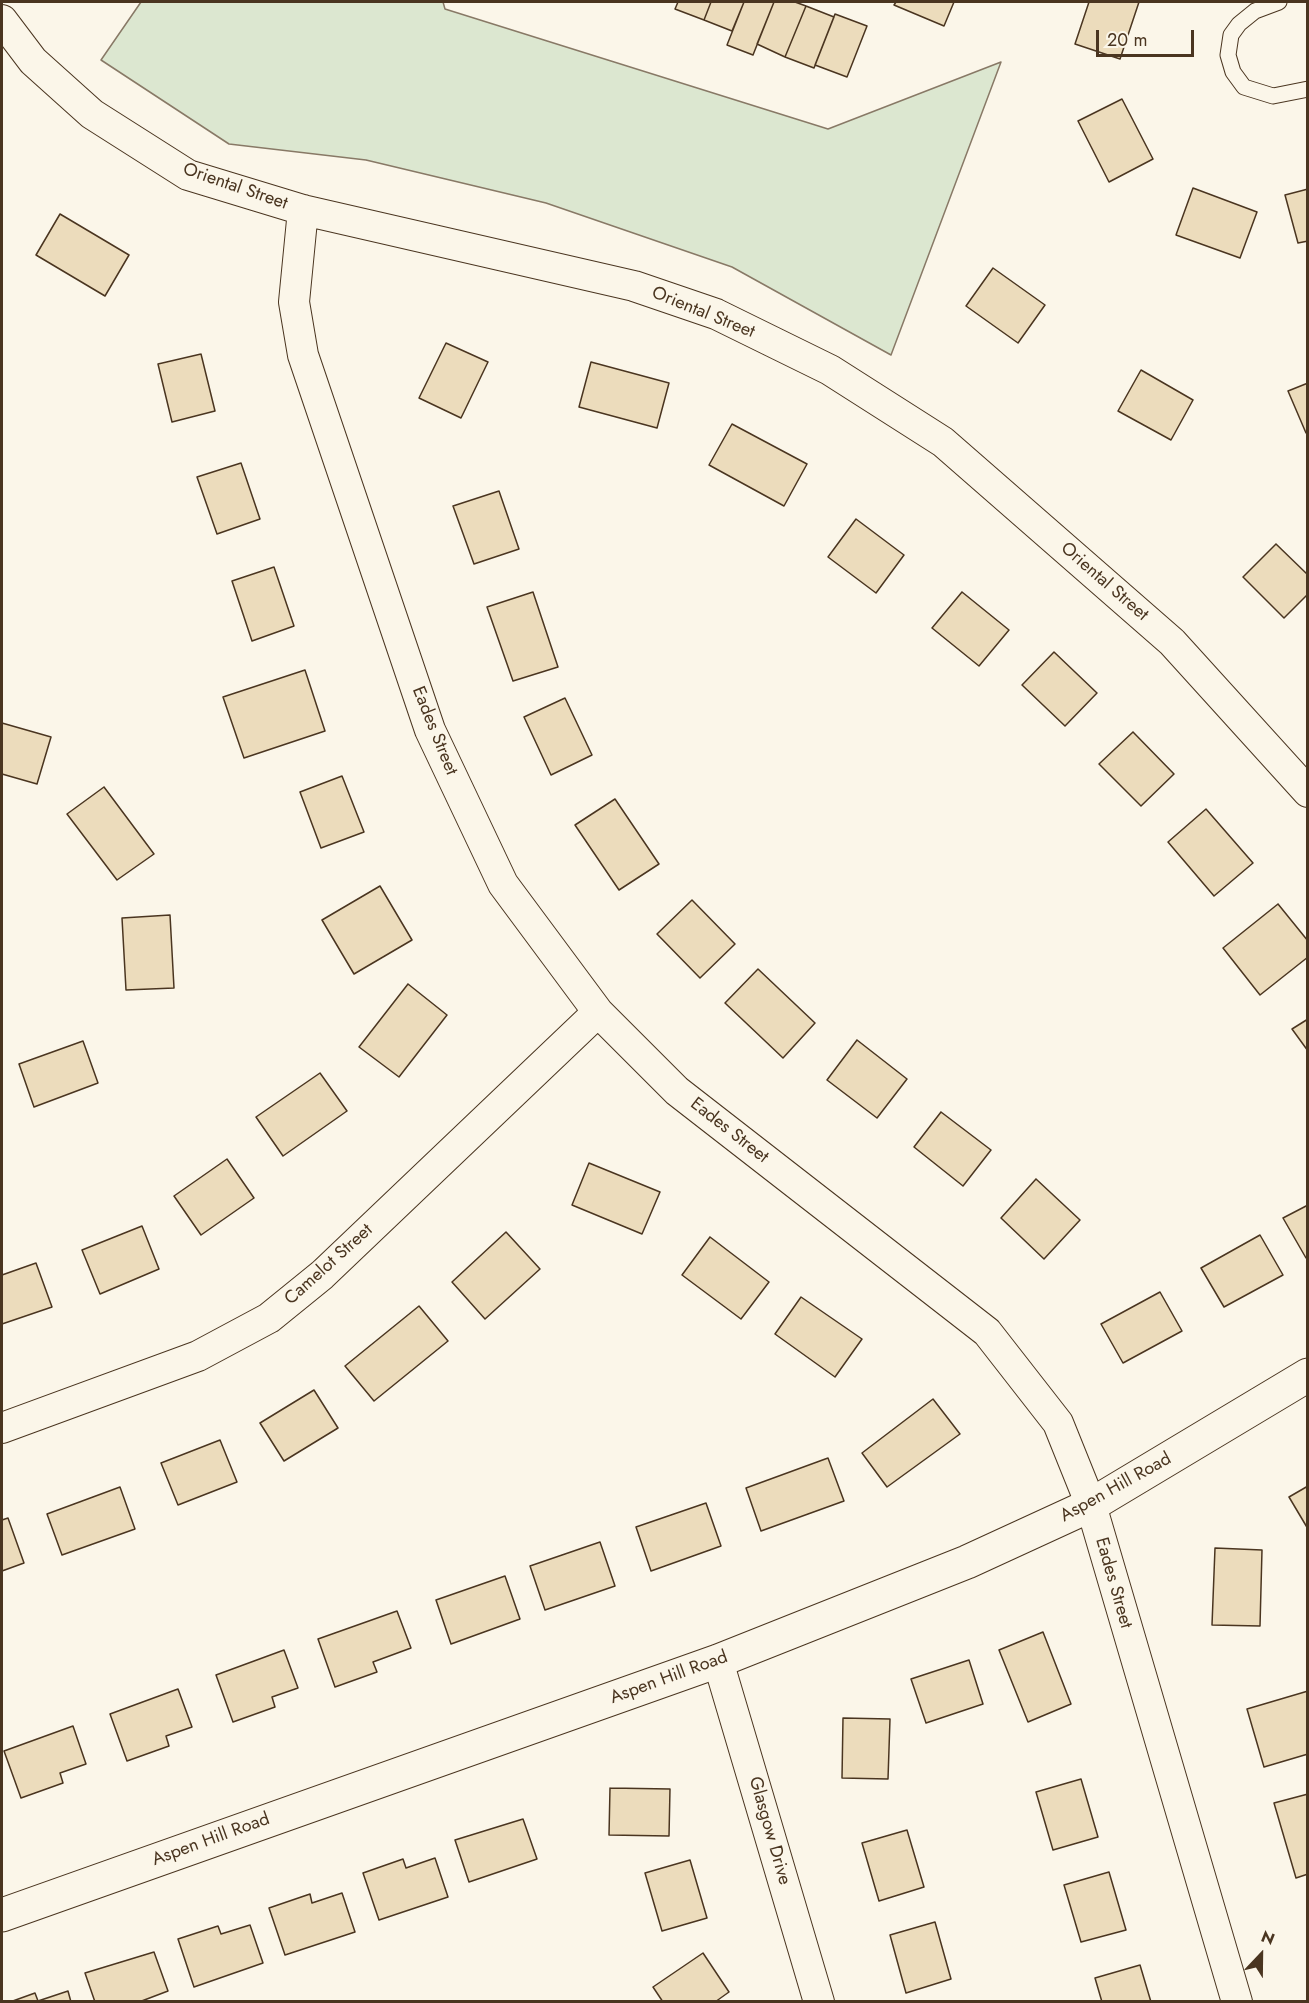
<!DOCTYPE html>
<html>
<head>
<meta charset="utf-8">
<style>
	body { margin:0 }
	#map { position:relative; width:1309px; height:2003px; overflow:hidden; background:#fbf6e9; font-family:Jost,sans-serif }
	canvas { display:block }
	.frame { position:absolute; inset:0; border:3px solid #4a3520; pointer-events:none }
	.north { position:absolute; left:1231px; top:1925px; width:60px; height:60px; -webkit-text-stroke:4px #fbf6e9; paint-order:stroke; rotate:22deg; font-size:16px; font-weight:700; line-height:24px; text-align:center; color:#4a3520 }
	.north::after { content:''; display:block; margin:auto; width:21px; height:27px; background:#4a3520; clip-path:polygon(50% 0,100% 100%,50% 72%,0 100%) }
	.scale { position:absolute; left:1096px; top:30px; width:98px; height:27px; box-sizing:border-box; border:3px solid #4a3520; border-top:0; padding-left:8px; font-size:18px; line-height:21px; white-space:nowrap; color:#4a3520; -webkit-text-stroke:4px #fbf6e9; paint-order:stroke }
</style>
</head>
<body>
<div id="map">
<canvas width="1309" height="2003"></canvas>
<div class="frame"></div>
<div class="north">N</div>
<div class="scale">20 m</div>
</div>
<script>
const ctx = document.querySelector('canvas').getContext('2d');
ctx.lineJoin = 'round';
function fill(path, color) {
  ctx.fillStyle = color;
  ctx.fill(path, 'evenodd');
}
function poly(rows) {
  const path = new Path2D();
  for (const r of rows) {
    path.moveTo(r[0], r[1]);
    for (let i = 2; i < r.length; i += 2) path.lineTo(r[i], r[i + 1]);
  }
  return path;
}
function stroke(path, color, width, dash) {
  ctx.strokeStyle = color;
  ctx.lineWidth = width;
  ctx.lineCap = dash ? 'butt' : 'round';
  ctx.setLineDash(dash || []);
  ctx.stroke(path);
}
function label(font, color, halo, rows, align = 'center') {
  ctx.font = font + ' Jost,sans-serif';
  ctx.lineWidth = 4.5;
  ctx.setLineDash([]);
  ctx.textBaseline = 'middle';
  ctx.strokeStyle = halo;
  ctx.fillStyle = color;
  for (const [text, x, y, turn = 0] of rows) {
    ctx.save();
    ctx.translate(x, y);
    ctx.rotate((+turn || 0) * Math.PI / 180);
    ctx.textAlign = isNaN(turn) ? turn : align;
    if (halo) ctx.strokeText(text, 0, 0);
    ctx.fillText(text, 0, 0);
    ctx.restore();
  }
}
const green = poly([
	[141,2,443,2,445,9,828,129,1001,62,891,355,732,267,546,203,366,160,229,144,101,60,141,2]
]);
fill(green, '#dce7d0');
stroke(green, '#887966', 1.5);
const building = poly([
	[678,2,711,2,704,20,675,9,678,2],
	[711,2,744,2,732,31,704,20,711,2],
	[744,2,774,2,753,55,727,45,744,2],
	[774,2,795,2,806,6,785,57,757,44,774,2],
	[896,2,954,2,944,26,894,5,896,2],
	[1089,2,1139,2,1120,59,1075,44,1089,2],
	[806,6,834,17,814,68,785,57,806,6],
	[835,14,867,26,847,77,815,65,835,14],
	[1122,99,1153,159,1109,182,1078,121,1122,99],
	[1193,188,1257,212,1240,258,1176,235,1193,188],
	[1308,189,1308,241,1298,243,1285,195,1308,189],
	[60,214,129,255,105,296,36,255,60,214],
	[993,268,1045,305,1018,343,966,306,993,268],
	[446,343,488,362,461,418,419,398,446,343],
	[201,354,215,411,172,422,158,364,201,354],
	[591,362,669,383,657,428,579,407,591,362],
	[1141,370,1193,400,1171,440,1118,411,1141,370],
	[1308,383,1308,432,1306,433,1288,391,1308,383],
	[732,424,807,464,784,506,709,465,732,424],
	[241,463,260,519,217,534,197,477,241,463],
	[499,491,519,549,474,564,453,506,499,491],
	[856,519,904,555,876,593,828,557,856,519],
	[1276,544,1308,575,1308,594,1284,618,1243,577,1276,544],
	[274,567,294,626,252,641,232,581,274,567],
	[533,592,558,667,513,681,487,607,533,592],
	[962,592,1009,630,979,666,932,628,962,592],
	[1054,652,1097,693,1065,726,1022,685,1054,652],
	[305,670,325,731,244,758,223,697,305,670],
	[565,698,592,755,551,775,524,717,565,698],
	[2,723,51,737,37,784,2,774,2,723],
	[1133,732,1174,774,1141,806,1099,764,1133,732],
	[342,776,364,832,321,848,300,792,342,776],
	[104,787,154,854,117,880,67,814,104,787],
	[615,799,659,864,619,890,575,825,615,799],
	[1206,809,1253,863,1214,896,1168,842,1206,809],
	[380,886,412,940,354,974,322,920,380,886],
	[692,900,735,944,700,978,657,934,692,900],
	[1278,904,1308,941,1308,957,1260,995,1223,948,1278,904],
	[170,915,174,988,126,990,122,918,170,915],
	[758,969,815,1023,783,1058,725,1003,758,969],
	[408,984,447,1015,399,1077,359,1047,408,984],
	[1308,1019,1308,1051,1292,1029,1308,1019],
	[857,1040,907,1079,877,1118,827,1080,857,1040],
	[83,1041,98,1083,34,1107,19,1064,83,1041],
	[320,1073,347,1111,283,1156,256,1117,320,1073],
	[941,1112,991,1150,963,1186,914,1147,941,1112],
	[227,1159,254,1198,201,1235,174,1196,227,1159],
	[589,1163,660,1192,642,1234,572,1205,589,1163],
	[1036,1179,1080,1220,1044,1259,1001,1218,1036,1179],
	[1308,1205,1308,1257,1306,1258,1283,1218,1308,1205],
	[142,1226,159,1269,100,1294,82,1250,142,1226],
	[506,1232,540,1269,485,1319,452,1282,506,1232],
	[1260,1235,1283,1275,1224,1307,1201,1268,1260,1235],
	[710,1237,769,1282,741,1319,682,1275,710,1237],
	[36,1263,52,1307,2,1324,2,1275,36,1263],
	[1160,1292,1182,1331,1123,1363,1101,1324,1160,1292],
	[801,1297,862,1339,835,1377,775,1334,801,1297],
	[419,1306,448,1341,374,1401,345,1366,419,1306],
	[314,1390,338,1428,284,1461,260,1423,314,1390],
	[933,1399,960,1434,887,1487,862,1453,933,1399],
	[220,1440,237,1482,178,1505,161,1463,220,1440],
	[828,1458,844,1501,761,1531,746,1488,828,1458],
	[1308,1486,1308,1529,1289,1497,1308,1486],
	[120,1487,135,1529,62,1555,47,1514,120,1487],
	[706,1503,721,1546,651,1571,636,1527,706,1503],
	[8,1518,24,1563,2,1571,2,1520,8,1518],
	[600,1542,615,1586,545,1610,530,1566,600,1542],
	[1215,1548,1262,1550,1260,1626,1212,1625,1215,1548],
	[505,1576,520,1619,451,1644,436,1600,505,1576],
	[397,1611,411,1648,373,1662,377,1672,335,1687,318,1639,397,1611],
	[1043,1632,1071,1704,1028,1722,999,1650,1043,1632],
	[284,1650,298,1688,272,1697,275,1707,233,1722,216,1675,284,1650],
	[969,1660,983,1704,926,1723,911,1679,969,1660],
	[178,1689,192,1727,166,1736,169,1746,127,1761,110,1714,178,1689],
	[1308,1691,1308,1754,1264,1767,1247,1709,1308,1691],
	[843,1718,890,1719,888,1779,842,1778,843,1718],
	[73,1726,86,1764,60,1773,63,1783,21,1798,4,1751,73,1726],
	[1081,1779,1098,1837,1053,1850,1036,1792,1081,1779],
	[610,1788,670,1789,669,1836,609,1835,610,1788],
	[1308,1794,1308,1874,1296,1878,1274,1803,1308,1794],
	[523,1819,537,1859,469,1882,455,1840,523,1819],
	[907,1830,924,1887,879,1901,862,1843,907,1830],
	[435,1858,448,1897,379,1920,363,1873,403,1859,406,1868,435,1858],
	[690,1860,707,1918,662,1931,645,1873,690,1860],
	[1109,1872,1126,1930,1081,1942,1064,1885,1109,1872],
	[342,1893,355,1932,285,1955,269,1908,310,1894,312,1903,342,1893],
	[935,1922,951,1979,906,1993,890,1935,935,1922],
	[250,1925,263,1963,194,1987,178,1939,218,1926,221,1934,250,1925],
	[154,1952,168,1991,139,2002,95,2002,85,1973,154,1952],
	[703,1953,729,1992,715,2002,663,2002,653,1987,703,1953],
	[1140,1965,1151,2002,1102,2002,1095,1978,1140,1965],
	[68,1991,71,2002,10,2002,35,1993,38,2001,68,1991]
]);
fill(building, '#ecdcbc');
stroke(building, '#4a3520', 1.5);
const lane = poly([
	[1279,2,1255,11,1239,24,1231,35,1228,55,1233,72,1244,87,1273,96,1308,89]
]);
const street = poly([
	[2,20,33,61,92,114,188,175,303,210,634,286,716,314,830,370,943,442,1172,642,1308,792],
	[303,210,294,302,303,355,430,730,503,884,598,1012,677,1091,987,1332,1058,1423,1091,1505,1237,2002],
	[2,1428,198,1356,269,1318,322,1275,598,1012],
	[718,1661,819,2002]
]);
const secondary = poly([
	[2,1915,718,1661,967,1562,1091,1505,1308,1375]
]);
stroke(lane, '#4a3520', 17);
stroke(street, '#4a3520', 32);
stroke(secondary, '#4a3520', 35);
stroke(lane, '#fbf6e9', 15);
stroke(street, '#fbf6e9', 30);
stroke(secondary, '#fbf6e9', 33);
label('18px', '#4a3520', '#fbf6e9', [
	["Oriental Street",235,187,19],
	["Oriental Street",703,313,22],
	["Oriental Street",1104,582,41],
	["Eades Street",434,731,68],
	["Eades Street",729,1131,38],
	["Camelot Street",329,1265,-42],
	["Aspen Hill Road",1116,1488,-29],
	["Eades Street",1113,1583,74],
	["Aspen Hill Road",669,1678,-20],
	["Glasgow Drive",769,1831,74],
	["Aspen Hill Road",211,1840,-20]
]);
</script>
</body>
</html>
